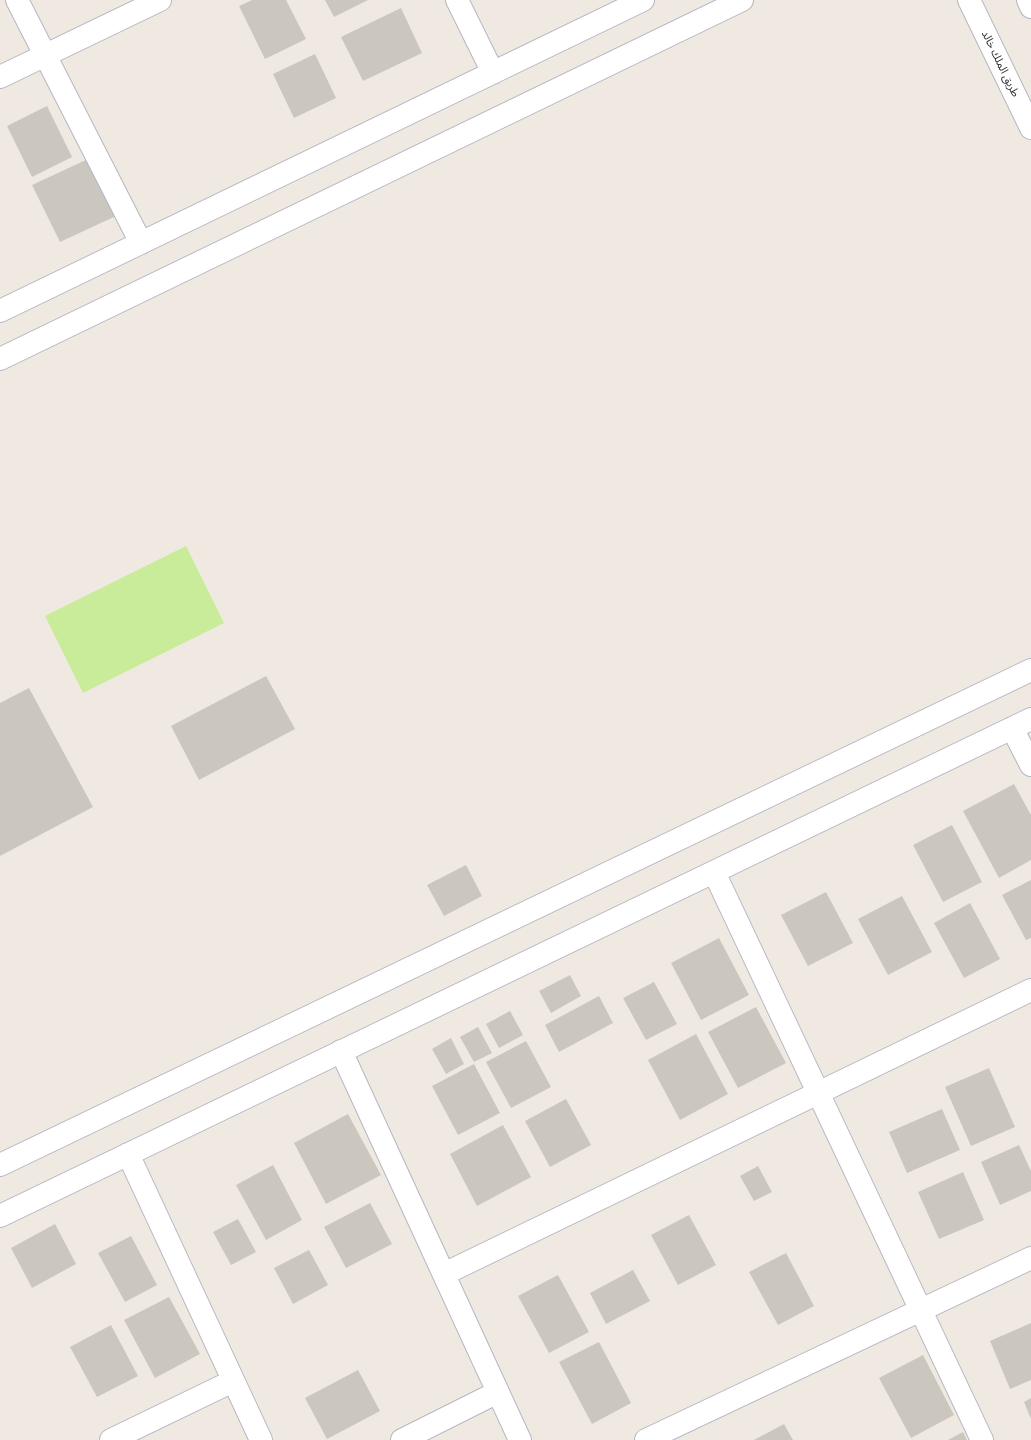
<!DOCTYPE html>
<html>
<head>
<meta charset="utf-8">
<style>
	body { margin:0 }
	canvas { display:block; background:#efe9e1 }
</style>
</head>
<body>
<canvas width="1031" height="1440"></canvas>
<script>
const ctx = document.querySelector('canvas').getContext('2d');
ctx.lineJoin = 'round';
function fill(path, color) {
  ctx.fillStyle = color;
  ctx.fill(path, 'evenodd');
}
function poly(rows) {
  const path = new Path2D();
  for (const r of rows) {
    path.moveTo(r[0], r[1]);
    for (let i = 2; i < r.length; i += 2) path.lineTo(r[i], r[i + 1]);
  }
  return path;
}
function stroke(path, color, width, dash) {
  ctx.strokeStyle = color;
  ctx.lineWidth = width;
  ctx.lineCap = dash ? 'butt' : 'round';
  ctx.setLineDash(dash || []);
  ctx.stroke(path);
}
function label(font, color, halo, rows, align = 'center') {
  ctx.font = font + ' Signika,"Noto Sans Arabic",sans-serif';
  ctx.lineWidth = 3;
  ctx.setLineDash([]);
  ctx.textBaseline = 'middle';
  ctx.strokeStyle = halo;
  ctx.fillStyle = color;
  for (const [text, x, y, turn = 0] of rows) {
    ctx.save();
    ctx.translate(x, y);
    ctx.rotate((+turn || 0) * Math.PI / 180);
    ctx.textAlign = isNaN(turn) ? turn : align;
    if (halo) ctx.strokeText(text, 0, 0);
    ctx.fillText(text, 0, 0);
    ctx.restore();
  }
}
fill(poly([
	[186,546,224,623,83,693,45,616]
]), '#c9ec9a');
fill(poly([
	[252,0,286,0,306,39,265,59,239,6],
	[325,0,368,0,334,17],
	[401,8,422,53,363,81,341,37],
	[315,54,336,98,294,118,273,74],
	[47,106,72,157,32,177,7,126],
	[88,159,116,216,60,242,32,185],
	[266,676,295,729,199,780,171,726],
	[29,688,93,807,0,856,0,703],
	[1014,784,1031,815,1031,860,999,878,963,811],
	[952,825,982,882,943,902,913,845],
	[466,865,482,896,444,916,427,885],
	[1031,880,1031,938,1026,940,1002,895],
	[826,892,853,943,808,966,781,915],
	[902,896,932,952,888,975,858,919],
	[970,903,1000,959,964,978,934,923],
	[719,938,749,995,701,1020,671,963],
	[570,975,581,996,551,1013,539,991],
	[654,982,677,1024,646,1040,623,998],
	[599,996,613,1023,559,1052,545,1025],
	[756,1007,786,1063,738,1088,708,1032],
	[510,1011,523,1035,499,1048,486,1024],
	[478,1027,492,1053,474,1062,460,1037],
	[696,1034,728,1094,680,1120,648,1060],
	[451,1038,464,1064,446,1074,432,1049],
	[526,1041,551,1087,511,1108,486,1062],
	[474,1064,500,1113,458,1135,432,1086],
	[989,1068,1015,1127,971,1146,945,1087],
	[566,1099,591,1145,550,1167,525,1121],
	[942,1109,960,1150,907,1173,889,1132],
	[348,1114,381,1175,326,1204,294,1143],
	[503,1125,531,1177,477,1206,450,1154],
	[1019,1145,1031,1171,1031,1191,1000,1205,981,1162],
	[273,1165,302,1220,266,1240,236,1185],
	[758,1166,772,1192,754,1201,740,1176],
	[963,1172,984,1220,939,1239,918,1192],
	[370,1203,392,1244,346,1268,324,1227],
	[689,1215,716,1265,678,1285,651,1235],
	[238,1219,256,1252,231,1265,213,1232],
	[55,1224,76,1264,32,1288,11,1248],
	[131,1236,157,1285,125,1302,98,1253],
	[309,1250,328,1285,293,1304,274,1268],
	[786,1253,814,1306,778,1325,749,1272],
	[633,1270,650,1301,606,1324,590,1293],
	[558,1275,589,1332,549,1353,518,1296],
	[169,1297,200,1354,155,1378,124,1320],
	[1031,1323,1031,1380,1010,1389,990,1341],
	[111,1325,138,1376,97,1397,70,1347],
	[599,1342,631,1403,592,1424,559,1362],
	[923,1355,954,1415,911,1438,879,1378],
	[358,1370,380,1411,327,1439,305,1398],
	[1031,1398,1031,1419,1024,1402],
	[784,1424,793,1440,754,1440],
	[963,1432,967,1440,948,1440]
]), '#cbc7bf');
const minor = poly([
	[17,0,141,243],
	[457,0,493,73],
	[0,77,160,0],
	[0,311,643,0],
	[0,359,742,0],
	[1012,728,1031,765],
	[714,872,982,1440],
	[341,1051,520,1440],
	[128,1154,261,1440],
	[0,1165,1031,670],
	[0,1216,1031,719],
	[444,1274,1031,990],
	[111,1440,233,1381],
	[402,1440,498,1392],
	[646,1440,1031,1258]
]);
const tertiary = poly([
	[969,0,1031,128],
	[1028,0,1031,7]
]);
stroke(minor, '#b4b7c1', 24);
stroke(tertiary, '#b4b7c1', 24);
stroke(minor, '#fff', 22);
stroke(tertiary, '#fff', 22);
label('11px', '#2e2e2e', '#fff', [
	["طريق الملك خالد",1000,64,64]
]);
</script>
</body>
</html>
